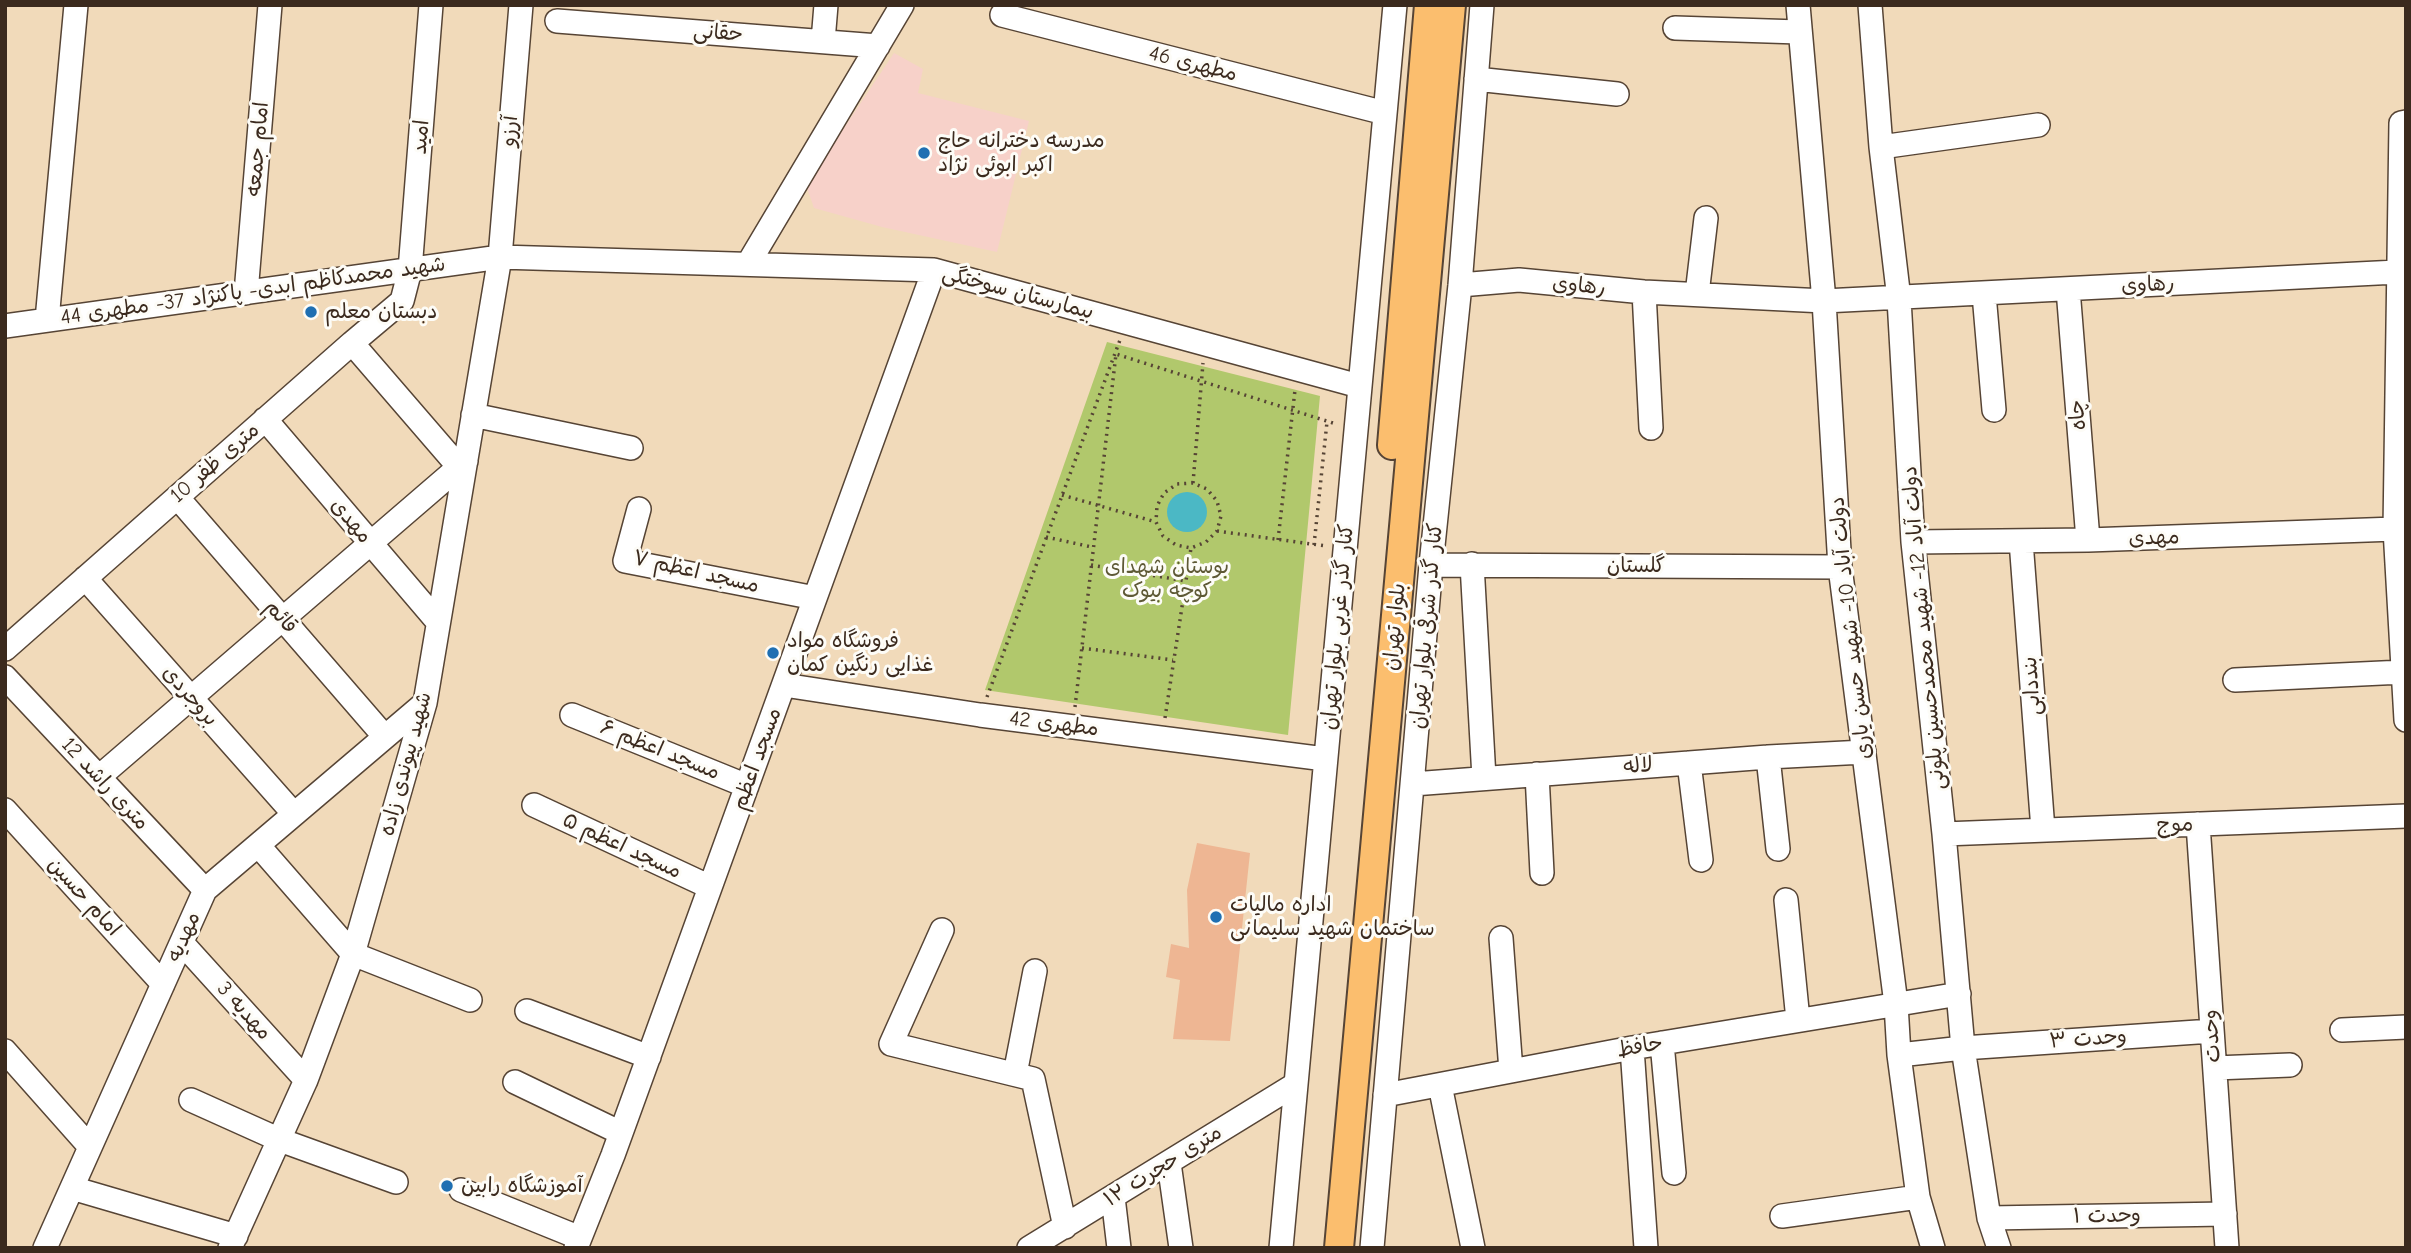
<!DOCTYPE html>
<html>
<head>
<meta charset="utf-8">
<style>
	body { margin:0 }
	#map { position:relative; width:2411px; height:1253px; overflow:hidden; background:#f1daba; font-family:"Comic Neue",sans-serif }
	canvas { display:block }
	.frame { position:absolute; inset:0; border:7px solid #3b2a1e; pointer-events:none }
</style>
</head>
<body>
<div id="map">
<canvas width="2411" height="1253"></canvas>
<div class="frame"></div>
</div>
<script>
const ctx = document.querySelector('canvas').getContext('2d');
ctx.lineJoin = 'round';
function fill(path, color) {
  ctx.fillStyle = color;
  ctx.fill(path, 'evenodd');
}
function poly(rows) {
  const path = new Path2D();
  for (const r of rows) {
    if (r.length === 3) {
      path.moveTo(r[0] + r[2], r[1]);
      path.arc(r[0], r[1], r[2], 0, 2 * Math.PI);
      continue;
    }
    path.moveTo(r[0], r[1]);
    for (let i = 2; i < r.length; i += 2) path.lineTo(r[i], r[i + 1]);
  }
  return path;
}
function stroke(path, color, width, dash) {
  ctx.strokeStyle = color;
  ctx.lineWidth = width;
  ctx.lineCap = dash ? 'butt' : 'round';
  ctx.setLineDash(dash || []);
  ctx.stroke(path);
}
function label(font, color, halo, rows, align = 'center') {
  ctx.font = font + ' "Comic Neue","Playpen Sans Arabic",sans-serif';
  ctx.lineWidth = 6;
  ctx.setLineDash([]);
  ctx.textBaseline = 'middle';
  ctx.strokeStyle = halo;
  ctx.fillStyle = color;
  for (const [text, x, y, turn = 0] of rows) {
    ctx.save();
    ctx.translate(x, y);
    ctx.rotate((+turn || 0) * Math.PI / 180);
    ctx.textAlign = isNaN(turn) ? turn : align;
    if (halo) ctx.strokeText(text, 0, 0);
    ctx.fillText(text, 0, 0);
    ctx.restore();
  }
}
fill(poly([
	[894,53,923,69,918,93,1029,121,997,252,882,227,814,208,806,185]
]), '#f7d1c9');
fill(poly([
	[1107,342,1320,396,1288,735,985,690]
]), '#b1c86c');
fill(poly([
	[1187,512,20]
]), '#4bb8c5');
fill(poly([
	[1197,843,1250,853,1230,1041,1173,1039,1180,980,1166,977,1171,944,1189,948,1187,890]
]), '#eeb693');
const minor = poly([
	[1798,5,1824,301,1840,567,1896,1004,1899,1055,1918,1197,1933,1248],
	[1870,5,1881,147,1899,299,1913,542,1944,834,1963,1048,1989,1218,1999,1248],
	[1002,15,1385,113],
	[557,21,878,46],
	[1675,28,1799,32],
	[823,41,826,5],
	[1476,79,1617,94],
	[2406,122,2401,123,2395,529,2406,720],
	[1881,147,2038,125],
	[748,264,902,5],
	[1460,285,1519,280,1644,292,1824,301,2397,272],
	[2068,289,2088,540],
	[1644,292,1651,428],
	[246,293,270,5],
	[1697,294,1706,218],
	[1984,294,1994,410],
	[47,320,76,5],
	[5,326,500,257,934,270,1359,386],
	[352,343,459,467],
	[473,415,631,448],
	[265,419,438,622],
	[177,497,385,737],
	[639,509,625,561,815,598],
	[2021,541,2043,830],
	[1913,542,2088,540,2395,529],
	[1472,564,1484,778],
	[1431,565,1840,567],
	[85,578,294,814],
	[5,649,352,343,402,301,410,270,431,5],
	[5,677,205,890],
	[2235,680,2403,672],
	[784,685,980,715,1325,759],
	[572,715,747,786],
	[1768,757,1778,849],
	[1689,763,1701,860],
	[1537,774,1542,873],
	[99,777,466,461],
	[1413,784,1768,757,1864,752],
	[534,805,710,887],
	[5,810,163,984],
	[2198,824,2227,1248],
	[1944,834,2406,816],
	[258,845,353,954,470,1000],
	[1786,900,1798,1020],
	[942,930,891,1044,1033,1079,1065,1227],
	[1501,938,1511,1071],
	[182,943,306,1080],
	[527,1011,649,1057],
	[2342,1030,2406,1027],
	[1662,1043,1674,1173],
	[1632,1048,1646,1248],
	[5,1051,90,1147],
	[1899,1055,1963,1048,2212,1031],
	[2215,1068,2290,1065],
	[1015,1074,1035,971],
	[515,1082,621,1133],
	[1440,1085,1473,1248],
	[1385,1095,1632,1048,1959,994],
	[191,1100,280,1140,396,1182],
	[1169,1163,1181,1248],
	[72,1188,236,1236],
	[461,1190,580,1238],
	[1113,1197,1119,1248],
	[1782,1216,1918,1197],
	[1989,1218,2225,1214],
	[45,1248,205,890,425,703],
	[230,1248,306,1080,353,954,425,703,500,257,521,5],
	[576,1248,613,1155,934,270],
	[1029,1248,1296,1084],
	[1281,1248,1395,5],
	[1372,1248,1431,565,1460,285,1482,5]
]);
const major = poly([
	[1392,445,1429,5],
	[1339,1248,1451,5]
]);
stroke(minor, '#564435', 26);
stroke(major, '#564435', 32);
stroke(poly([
	[1193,483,1203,363],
	[1062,495,1156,522,1163,536,1176,545,1191,548,1206,542,1217,531,1221,516,1217,501,1207,489,1193,483,1177,484,1164,493,1157,506,1156,522],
	[1217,531,1326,546],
	[1046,537,1092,547],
	[1278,540,1295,390],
	[1314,545,1327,422],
	[1091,565,1186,581],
	[1082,648,1173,660],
	[987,697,1120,340],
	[1075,707,1116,354,1336,424],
	[1165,718,1191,548]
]), '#564435', 3.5, [2, 5]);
stroke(minor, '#fff', 23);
stroke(major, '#fbbe6e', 28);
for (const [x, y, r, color] of [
	[924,153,7,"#1f6fb2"],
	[311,312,7,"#1f6fb2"],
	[773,653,7,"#1f6fb2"],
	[1216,917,7,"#1f6fb2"],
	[447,1186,7,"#1f6fb2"]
]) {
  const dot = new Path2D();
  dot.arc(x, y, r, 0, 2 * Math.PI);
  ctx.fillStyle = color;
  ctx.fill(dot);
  stroke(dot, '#fdfcf7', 2.5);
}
label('21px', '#3b2a1e', '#fdfcf7', [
	["حقانی",718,33,4],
	["مطهری 46",1193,64,14],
	["آرزو",510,131,-85],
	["امید",421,137,-85],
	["امام جمعه",258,149,-85],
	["رهاوی",2148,285,-3],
	["رهاوی",1579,286,5],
	["شهید محمدکاظم ابدی- پاکنژاد 37- مطهری 44",253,291,-8],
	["بیمارستان سوختگی",1018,293,15],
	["چاه",2078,415,-95],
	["10 متری ظفر",215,463,-41],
	["مهدی",351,521,50],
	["مهدی",2154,538,-2],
	["گلستان",1636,566],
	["مسجد اعظم ۷",696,572,13],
	["قائم",281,617,49],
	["کنار گذر شرقی بلوار تهران",1427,626,-85],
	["کنار گذر غربی بلوار تهران",1338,627,-85],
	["بلوار تهران",1395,627,-85],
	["دولت آباد 10- شهید حسن یاری",1851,628,-96],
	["دولت آباد 12- شهید محمدحسین پلونی",1924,628,-95],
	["بنددابی",2032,686,-94],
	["بروجردی",190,696,49],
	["مطهری 42",1054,724,7],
	["مسجد اعظم ۶",660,750,22],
	["مسجد اعظم",757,759,-70],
	["شهید پیوندی زاده",406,764,-75],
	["لاله",1638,766,-4],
	["12 متری راشد",105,784,47],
	["موج",2175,825,-2],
	["مسجد اعظم ۵",622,846,25],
	["امام حسین",84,897,48],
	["مهدیه",184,937,-66],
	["مهدیه 3",244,1011,48],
	["وحدت",2212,1036,-94],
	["وحدت ۳",2088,1039,-4],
	["حافظ",1640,1047,-10],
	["۱۲ متری حجرت",1163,1166,-32],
	["وحدت ۱",2107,1216,-1]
]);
label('21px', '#3b2a1e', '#fdfcf7', [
	["مدرسه دخترانه حاج",938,141],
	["اکبر ابوئی نژاد",938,165],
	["دبستان معلم",325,312],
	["فروشگاه مواد",787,641],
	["غذایی رنگین کمان",787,665],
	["اداره مالیات",1230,905],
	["ساختمان شهید سلیمانی",1230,929],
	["آموزشگاه رابین",461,1186]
], 'left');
label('21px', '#5e5935', '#fdfcf7', [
	["بوستان شهدای",1167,567],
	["کوچه بیوک",1167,591]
]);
</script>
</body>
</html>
